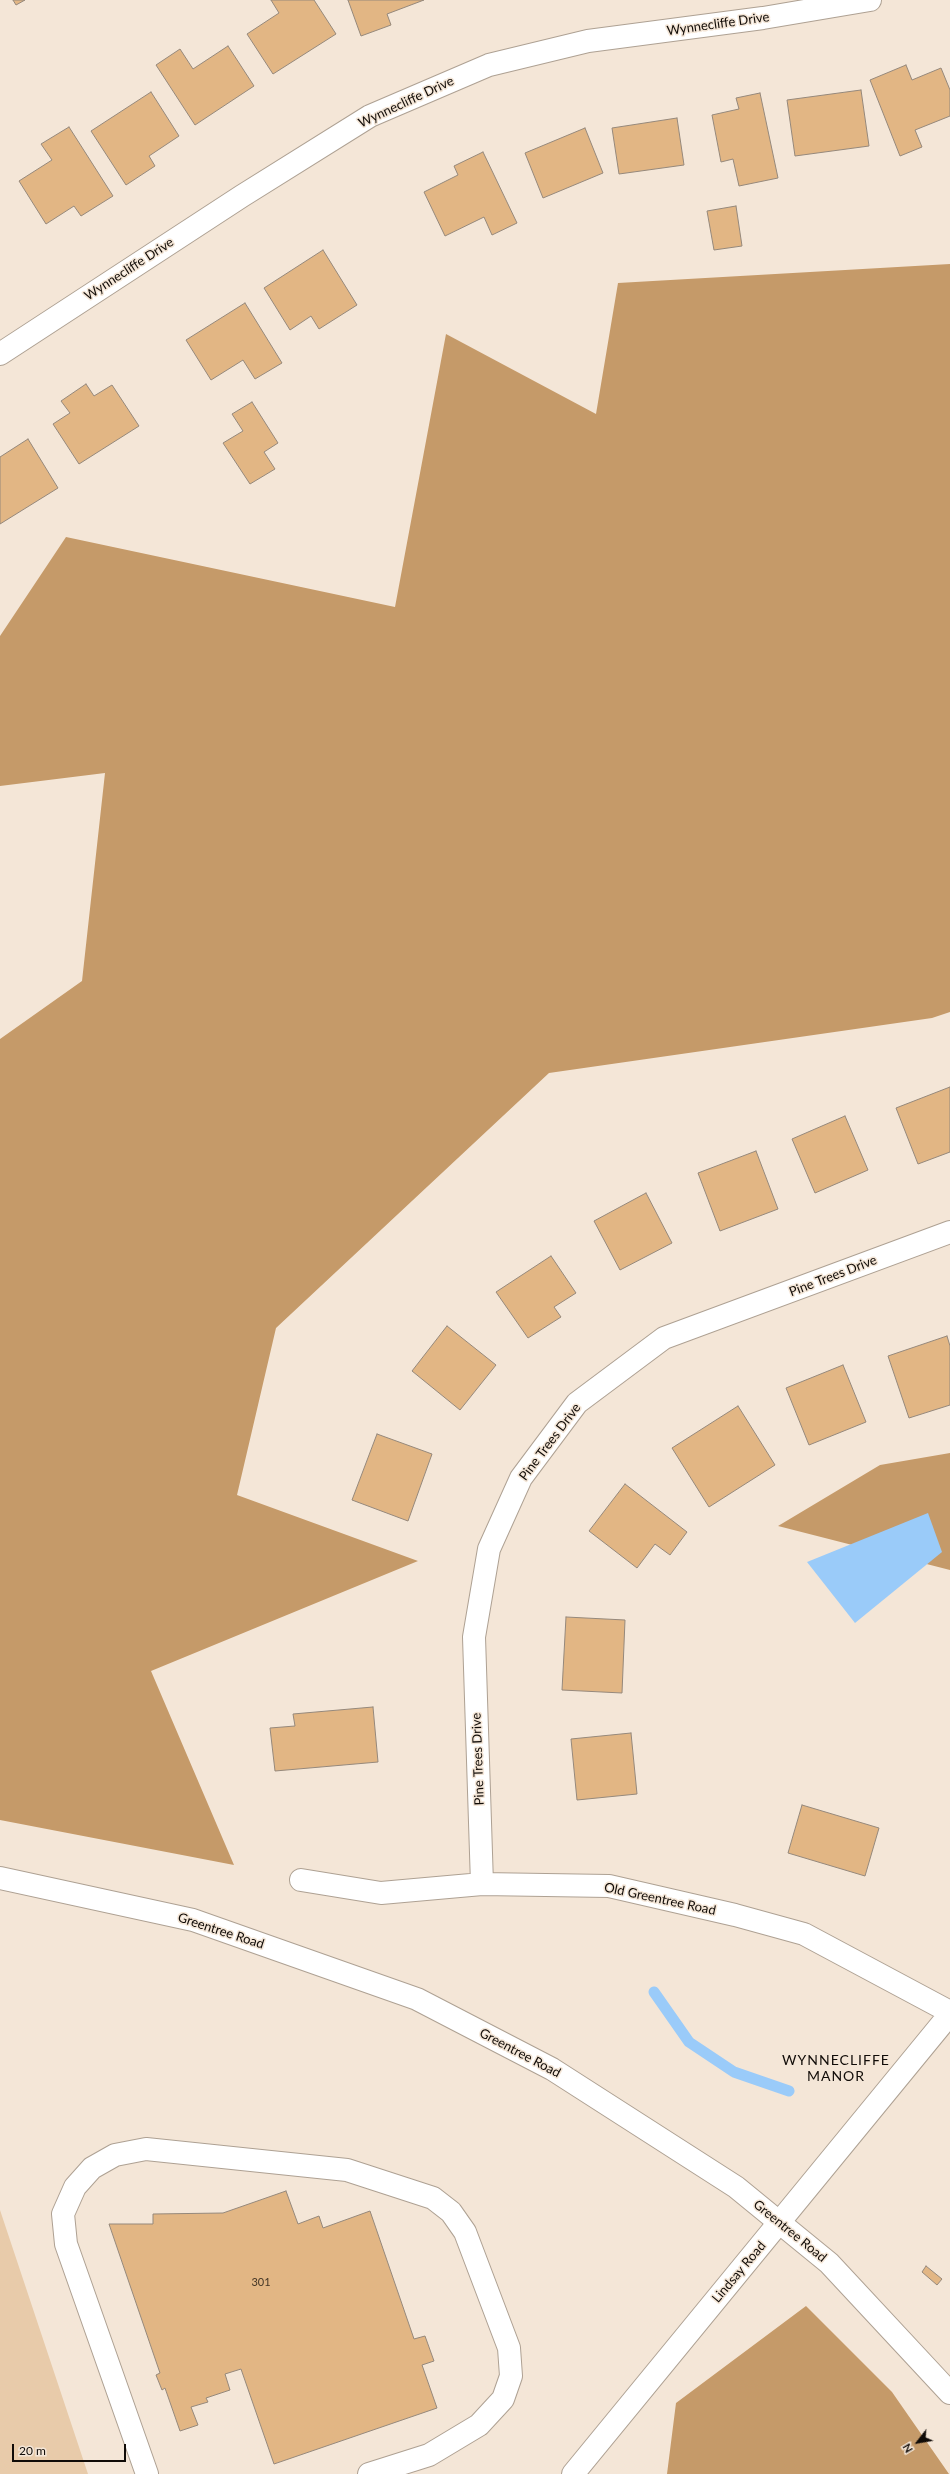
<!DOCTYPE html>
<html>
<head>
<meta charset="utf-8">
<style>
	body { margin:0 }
	#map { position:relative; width:950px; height:2474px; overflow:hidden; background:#f4e6d7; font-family:Lato,sans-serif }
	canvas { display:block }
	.north { position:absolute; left:898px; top:2422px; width:40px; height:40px; -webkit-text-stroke:3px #f4e6d7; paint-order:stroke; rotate:239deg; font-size:11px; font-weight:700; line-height:16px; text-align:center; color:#100b07 }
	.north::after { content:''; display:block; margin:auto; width:14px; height:18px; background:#100b07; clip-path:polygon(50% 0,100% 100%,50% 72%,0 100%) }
	.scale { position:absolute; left:12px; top:2444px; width:114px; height:18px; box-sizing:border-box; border:2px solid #100b07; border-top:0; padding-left:5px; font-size:12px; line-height:14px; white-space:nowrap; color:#100b07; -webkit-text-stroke:3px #f4e6d7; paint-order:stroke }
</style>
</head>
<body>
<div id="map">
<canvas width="950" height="2474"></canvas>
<div class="north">N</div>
<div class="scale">20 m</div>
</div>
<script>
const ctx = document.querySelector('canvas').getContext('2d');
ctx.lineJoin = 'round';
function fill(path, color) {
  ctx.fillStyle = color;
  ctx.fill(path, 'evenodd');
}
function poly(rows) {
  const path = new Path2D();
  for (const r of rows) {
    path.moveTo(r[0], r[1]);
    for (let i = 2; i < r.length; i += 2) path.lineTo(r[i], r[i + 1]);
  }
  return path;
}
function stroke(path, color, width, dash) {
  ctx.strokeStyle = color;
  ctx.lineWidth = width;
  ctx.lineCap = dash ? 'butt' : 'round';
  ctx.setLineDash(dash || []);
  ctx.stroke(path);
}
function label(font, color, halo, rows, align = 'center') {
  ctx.font = font + ' Lato,sans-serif';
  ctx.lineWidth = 3;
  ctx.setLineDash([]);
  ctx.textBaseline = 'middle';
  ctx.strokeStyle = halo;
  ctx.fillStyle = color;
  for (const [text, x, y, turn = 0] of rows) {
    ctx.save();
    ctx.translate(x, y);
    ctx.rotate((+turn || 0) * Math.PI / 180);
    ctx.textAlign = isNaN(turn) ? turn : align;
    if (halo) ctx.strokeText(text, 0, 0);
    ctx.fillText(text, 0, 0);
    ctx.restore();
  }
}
fill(poly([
	[0,2210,88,2474,0,2474]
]), '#e8cbaa');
fill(poly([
	[950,264,950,1012,932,1018,549,1073,276,1328,237,1495,418,1561,151,1671,234,1865,0,1820,0,1039,82,981,105,773,0,786,0,636,66,537,395,607,446,334,596,414,618,283],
	[950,1453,950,1570,778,1526,880,1465],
	[806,2306,892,2392,949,2474,667,2474,676,2403]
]), '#c59a69');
fill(poly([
	[928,1513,942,1552,855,1623,807,1562]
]), '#9acbf9');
stroke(poly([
	[654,1992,689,2042,734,2072,789,2091]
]), '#9acbf9', 11);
const building = poly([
	[13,0,25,0,16,5,13,0],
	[271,0,314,0,336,34,273,74,247,34,279,13,271,0],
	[348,0,424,0,387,14,391,25,361,36,348,0],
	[228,46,254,86,195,125,156,65,180,49,193,69,228,46],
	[906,65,912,80,941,68,950,90,950,116,915,130,922,147,900,156,870,80,906,65],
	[861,90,869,146,795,156,787,100,861,90],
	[151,92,179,136,149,156,155,166,126,185,91,131,151,92],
	[760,93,778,178,739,186,733,159,721,162,712,115,739,109,736,98,760,93],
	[677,118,684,165,619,174,612,128,677,118],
	[69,127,113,196,81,216,74,206,46,224,19,181,52,160,41,144,69,127],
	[585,128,603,173,543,198,525,153,585,128],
	[483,152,517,223,492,235,484,217,445,236,424,192,458,175,454,166,483,152],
	[736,206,742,246,714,250,707,211,736,206],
	[323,250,357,305,319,329,311,316,290,330,264,288,323,250],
	[245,303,282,363,255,379,243,360,211,380,186,340,245,303],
	[86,384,94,396,112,385,139,426,79,464,53,424,70,413,61,401,86,384],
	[252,402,278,443,264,452,275,469,250,484,223,443,243,431,232,414,252,402],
	[28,439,58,488,0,524,0,457,28,439],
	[950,1087,950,1152,918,1164,896,1108,950,1087],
	[845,1116,868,1170,815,1193,792,1139,845,1116],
	[756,1151,778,1209,720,1231,698,1173,756,1151],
	[646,1193,672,1243,620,1270,594,1221,646,1193],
	[551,1256,576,1293,554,1307,561,1317,528,1338,496,1292,551,1256],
	[447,1326,496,1365,460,1410,412,1371,447,1326],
	[947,1336,950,1346,950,1405,909,1418,888,1356,947,1336],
	[843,1365,866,1422,809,1445,786,1388,843,1365],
	[738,1406,775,1465,709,1507,672,1448,738,1406],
	[377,1434,432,1454,408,1521,352,1500,377,1434],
	[625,1484,687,1532,670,1555,655,1544,637,1568,589,1531,625,1484],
	[566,1617,625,1620,622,1693,562,1690,566,1617],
	[373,1707,378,1762,275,1771,270,1728,295,1726,293,1714,373,1707],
	[631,1733,637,1794,577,1800,571,1739,631,1733],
	[802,1805,879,1828,865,1876,788,1853,802,1805],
	[286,2191,298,2224,319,2216,323,2228,370,2211,414,2339,425,2336,434,2361,422,2365,437,2408,274,2464,241,2369,225,2374,230,2390,206,2398,208,2402,191,2407,198,2425,180,2431,165,2388,162,2390,156,2375,160,2373,109,2224,153,2224,153,2214,223,2213,286,2191],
	[926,2266,942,2279,937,2285,922,2272,926,2266]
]);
fill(building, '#e2b684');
stroke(building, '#95887b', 1);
const minor = poly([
	[0,354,242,196,370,116,489,65,588,41,763,18,870,0],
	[301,1880,381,1893,482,1884,609,1886,735,1915,804,1934,950,2012],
	[482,1884,474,1637,489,1549,521,1478,577,1403,664,1338,950,1232],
	[147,2474,66,2244,63,2214,75,2187,92,2168,115,2155,146,2149,347,2170,433,2198,451,2212,465,2232,509,2348,511,2376,503,2399,479,2425,429,2455,369,2474],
	[573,2474,950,2014]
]);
const major = poly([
	[0,1878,193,1920,417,1999,552,2069,736,2187,780,2223,829,2263,950,2393]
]);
stroke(minor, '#aea193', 24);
stroke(major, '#aea193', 24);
stroke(minor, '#fff', 22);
stroke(major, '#fff', 22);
label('11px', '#443626', null, [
	["301",261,2282]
]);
label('13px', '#100b07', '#f4e6d7', [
	["Wynnecliffe Drive",718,24,-8],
	["Wynnecliffe Drive",406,102,-25],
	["Wynnecliffe Drive",129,269,-33],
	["Pine Trees Drive",833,1276,-21],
	["Pine Trees Drive",550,1442,-53],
	["Pine Trees Drive",478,1759,-92],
	["Old Greentree Road",660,1899,12],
	["Greentree Road",221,1931,18],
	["Greentree Road",520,2053,28],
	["Greentree Road",790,2231,39],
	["Lindsay Road",739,2272,-50]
]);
ctx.letterSpacing = '1px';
label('14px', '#100b07', '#f4e6d7', [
	["WYNNECLIFFE",836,2060],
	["MANOR",836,2076]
]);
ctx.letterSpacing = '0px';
</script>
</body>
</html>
